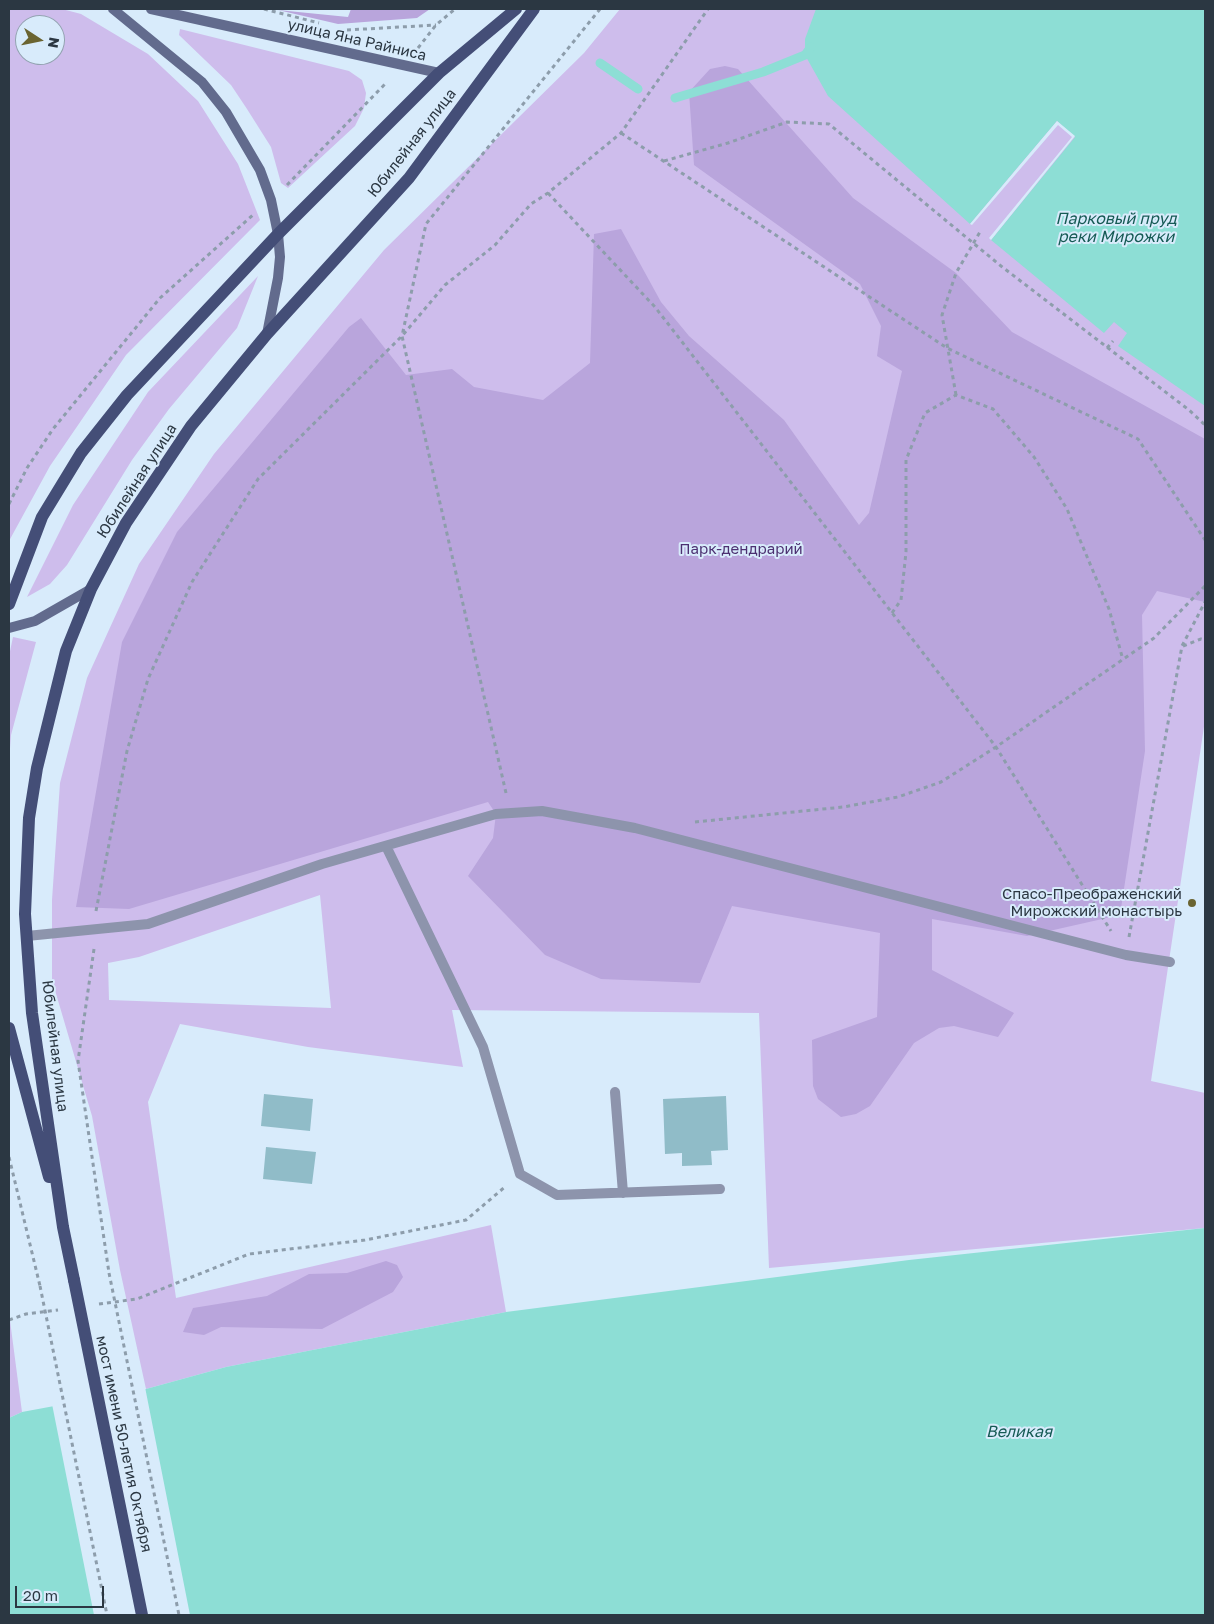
<!DOCTYPE html>
<html>
<head>
<meta charset="utf-8">
<style>
	body { margin:0 }
	#map { position:relative; width:1214px; height:1624px; overflow:hidden; background:#d8ebfb; font-family:"Golos Text",sans-serif }
	canvas { display:block }
	.frame { position:absolute; inset:0; border:10px solid #2b3742; pointer-events:none }
	.north { position:absolute; left:15px; top:15px; width:50px; height:50px; box-sizing:border-box; background:#d8ebfb; border:1px solid #93a3b1; border-radius:50%; rotate:101deg; font-size:14px; font-weight:700; line-height:20px; text-align:center; color:#2b3742 }
	.north::after { content:''; display:block; margin:auto; width:18px; height:22px; background:#6a6431; clip-path:polygon(50% 0,100% 100%,50% 72%,0 100%) }
	.scale { position:absolute; left:15px; top:1586px; width:89px; height:22px; box-sizing:border-box; border:2px solid #2b3742; border-top:0; padding-left:6px; font-size:15px; line-height:18px; white-space:nowrap; color:#2b3742; -webkit-text-stroke:4px #d8ebfb; paint-order:stroke }
</style>
</head>
<body>
<div id="map">
<canvas width="1214" height="1624"></canvas>
<div class="frame"></div>
<div class="north">N</div>
<div class="scale">20 m</div>
</div>
<script>
const ctx = document.querySelector('canvas').getContext('2d');
ctx.lineJoin = 'round';
function fill(path, color) {
  ctx.fillStyle = color;
  ctx.fill(path, 'evenodd');
}
function poly(rows) {
  const path = new Path2D();
  for (const r of rows) {
    path.moveTo(r[0], r[1]);
    for (let i = 2; i < r.length; i += 2) path.lineTo(r[i], r[i + 1]);
  }
  return path;
}
function stroke(path, color, width, dash) {
  ctx.strokeStyle = color;
  ctx.lineWidth = width;
  ctx.lineCap = dash ? 'butt' : 'round';
  ctx.setLineDash(dash || []);
  ctx.stroke(path);
}
function label(font, color, halo, rows, align = 'center') {
  ctx.font = font + ' "Golos Text",sans-serif';
  ctx.lineWidth = 4;
  ctx.setLineDash([]);
  ctx.textBaseline = 'middle';
  ctx.strokeStyle = halo;
  ctx.fillStyle = color;
  for (const [text, x, y, turn = 0] of rows) {
    ctx.save();
    ctx.translate(x, y);
    ctx.rotate((+turn || 0) * Math.PI / 180);
    ctx.textAlign = isNaN(turn) ? turn : align;
    if (halo) ctx.strokeText(text, 0, 0);
    ctx.fillText(text, 0, 0);
    ctx.restore();
  }
}
fill(poly([
	[9,9,62,9,81,14,148,54,198,101,238,164,260,220,126,355,50,466,9,541],
	[25,25,55,25,55,55,25,55],
	[620,9,1205,9,1205,720,1151,1081,1205,1093,1205,1228,769,1268,759,1013,452,1010,463,1067,308,1047,180,1024,148,1102,176,1298,491,1225,506,1312,226,1367,146,1389,120,1270,92,1116,52,980,52,900,60,783,87,678,139,564,214,454,384,250,584,53],
	[320,895,331,1008,109,1000,108,963,139,957],
	[180,29,349,71,362,80,366,93,364,108,355,126,288,188,281,183,271,147,247,109,231,85,179,35],
	[258,276,237,328,169,409,132,460,67,565,50,584,27,597,73,505,148,392],
	[13,637,36,642,11,735,9,762,9,656],
	[9,1313,22,1412,9,1418]
]), '#cebdec');
fill(poly([
	[351,9,430,9,417,18,338,24,278,10,348,17],
	[725,66,738,69,853,198,956,273,1012,332,1205,439,1205,602,1157,591,1142,615,1145,751,1120,915,1027,936,932,919,932,970,1014,1013,998,1037,954,1026,939,1028,914,1043,870,1106,856,1114,841,1117,818,1099,813,1086,812,1040,877,1017,880,933,732,906,700,983,601,979,545,955,468,876,493,838,496,814,488,802,129,909,76,907,122,642,177,532,349,327,361,318,406,375,452,369,474,387,543,400,590,363,594,234,621,229,661,302,689,336,784,420,859,525,869,513,902,371,877,356,881,326,860,284,694,165,689,92,710,69],
	[386,1261,397,1265,403,1277,393,1292,322,1329,221,1327,204,1335,183,1332,193,1308,267,1296,309,1274,347,1273]
]), '#b9a5dc');
fill(poly([
	[816,9,1205,9,1205,406,1118,346,1127,333,1114,322,1104,333,991,240,1075,137,1057,121,970,224,828,96,805,55,805,39],
	[1205,1228,1205,1615,9,1615,9,1418,22,1412,146,1389,226,1367,506,1312,909,1260]
]), '#8dded5');
fill(poly([
	[1057,121,1075,136,991,240,989,238,1072,137,1058,125,972,225,970,224],
	[145,1387,190,1615,94,1615,52,1404]
]), '#d8ebfb');
stroke(poly([
	[600,63,638,89],
	[675,98,763,72,805,55,811,47]
]), '#8dded5', 9);
fill(poly([
	[264,1094,313,1099,310,1131,261,1126],
	[726,1096,728,1150,711,1151,712,1165,682,1166,682,1153,665,1154,663,1099],
	[266,1147,316,1152,312,1184,263,1179]
]), '#90bcc8');
stroke(poly([
	[264,9,319,23],
	[347,30,436,25],
	[418,48,436,25,455,9],
	[621,133,947,348,1138,439,1205,540],
	[664,161,728,143,787,122,829,124,1001,266,1189,410,1205,425],
	[287,185,387,82],
	[548,193,655,307,996,747,1111,931],
	[1107,348,1113,341],
	[956,395,942,315,956,273,980,232],
	[9,504,27,468,53,429,160,298,254,214],
	[892,613,901,600,906,552,906,460,925,413,956,395,993,409,1034,457,1067,509,1109,609,1123,660],
	[1183,646,1201,639,1205,640],
	[506,793,402,336,426,224,600,9],
	[695,822,843,807,898,797,941,782,996,747,1154,638,1205,586],
	[96,911,127,751,148,679,192,582,258,479,402,336,445,285,495,245,531,204,548,193,621,133,708,9],
	[1129,937,1182,646,1205,602],
	[94,949,78,1061,109,1273],
	[9,1157,40,1286],
	[99,1304,137,1299,249,1254,365,1240,466,1220,506,1186],
	[9,1320,26,1314,58,1310]
]), '#8d9dab', 3, [4, 4]);
stroke(poly([
	[386,846,483,1047,520,1174,557,1195,720,1189],
	[27,936,148,924,322,864,496,814,542,811,635,828,1126,955,1170,962],
	[615,1092,623,1193]
]), '#8d94ac', 10);
stroke(poly([
	[113,9,202,82,226,112,260,170,271,200,278,234,280,257,278,278,267,334],
	[151,9,439,73],
	[9,628,35,621,91,589]
]), '#626b8d', 10);
stroke(poly([
	[9,604,42,517,81,453,127,395,278,234,439,73,516,9],
	[9,1028,49,1177],
	[74,1280,63,1227,32,1013,25,914,29,818,37,768,66,651,91,589,126,523,191,426,267,334,409,178,534,9]
]), '#444e77', 12);
stroke(poly([
	[109,1273,179,1615],
	[40,1286,107,1615]
]), '#8d9dab', 3, [4, 4]);
stroke(poly([
	[74,1280,142,1615]
]), '#444e77', 12);
for (const [x, y, r, color] of [
	[1192,903,5,"#6a6431"]
]) {
  const dot = new Path2D();
  dot.arc(x, y, r, 0, 2 * Math.PI);
  ctx.fillStyle = color;
  ctx.fill(dot);
  stroke(dot, '#d8ebfb', 2);
}
label('15px', '#2b3742', '#d8ebfb', [
	["улица Яна Райниса",357,40,13],
	["Юбилейная улица",412,143,-52],
	["Юбилейная улица",137,481,-57],
	["Юбилейная улица",55,1046,83],
	["мост имени 50-летия Октября",124,1444,78]
]);
label('15px', '#4c3071', '#d8ebfb', [
	["Парк-дендрарий",741,549]
]);
label('15px', '#2b3742', '#d8ebfb', [
	["Спасо-Преображенский",1182,894],
	["Мирожский монастырь",1182,911]
], 'right');
label('italic 16px', '#155a54', '#d8ebfb', [
	["Парковый пруд",1116,219],
	["реки Мирожки",1116,237],
	["Великая",1019,1432]
]);
</script>
</body>
</html>
